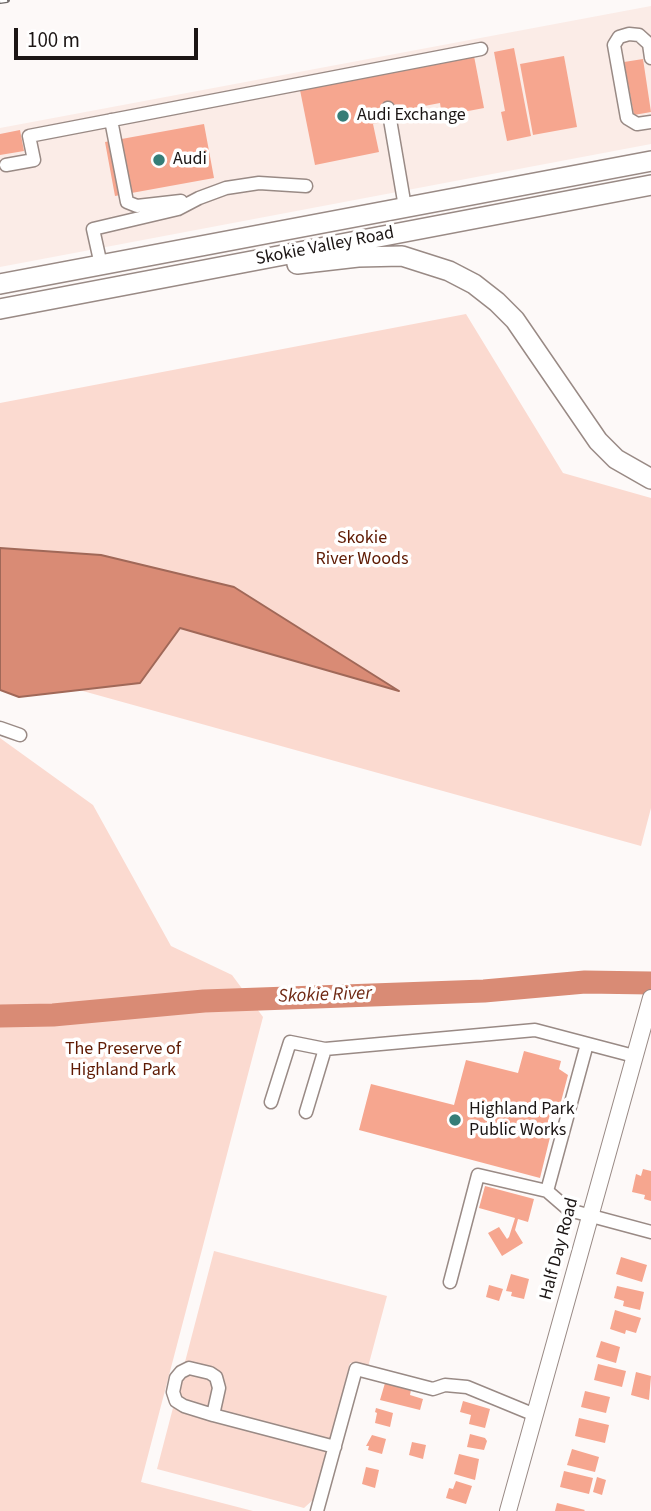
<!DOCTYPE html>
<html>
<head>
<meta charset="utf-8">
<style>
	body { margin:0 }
	#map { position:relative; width:651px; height:1511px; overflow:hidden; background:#fdf9f8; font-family:"Source Sans 3",sans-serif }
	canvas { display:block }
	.scale { position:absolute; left:14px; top:28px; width:184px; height:32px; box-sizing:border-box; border:4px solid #1c1615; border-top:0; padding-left:9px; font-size:21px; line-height:24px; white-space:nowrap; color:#1c1615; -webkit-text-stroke:5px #fff; paint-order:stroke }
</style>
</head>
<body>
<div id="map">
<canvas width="651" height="1511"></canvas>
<div class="scale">100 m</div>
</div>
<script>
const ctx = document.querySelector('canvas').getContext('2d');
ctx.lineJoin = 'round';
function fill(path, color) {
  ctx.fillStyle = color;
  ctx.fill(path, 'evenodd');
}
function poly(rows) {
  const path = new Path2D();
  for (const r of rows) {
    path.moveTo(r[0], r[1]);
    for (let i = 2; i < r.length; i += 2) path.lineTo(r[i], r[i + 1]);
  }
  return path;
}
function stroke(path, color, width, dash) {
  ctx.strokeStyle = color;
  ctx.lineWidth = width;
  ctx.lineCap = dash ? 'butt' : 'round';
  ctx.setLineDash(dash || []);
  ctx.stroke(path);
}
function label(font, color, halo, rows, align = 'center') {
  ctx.font = font + ' "Source Sans 3",sans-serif';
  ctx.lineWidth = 7;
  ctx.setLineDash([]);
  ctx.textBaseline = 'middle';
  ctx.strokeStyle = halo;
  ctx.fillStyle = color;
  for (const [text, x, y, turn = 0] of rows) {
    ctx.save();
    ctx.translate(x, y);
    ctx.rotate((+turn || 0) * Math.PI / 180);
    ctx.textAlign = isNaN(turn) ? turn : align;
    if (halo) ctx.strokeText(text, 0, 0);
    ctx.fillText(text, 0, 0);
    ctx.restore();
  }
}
fill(poly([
	[651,6,651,144,0,267,0,128]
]), '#fbece7');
fill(poly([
	[466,314,563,473,651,498,651,808,641,846,0,668,0,403],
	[0,738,93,805,171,946,232,975,263,1017,141,1482,253,1511,0,1511],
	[214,1251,387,1296,368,1367,350,1363,315,1498,304,1508,157,1469]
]), '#fbdad0');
const water = poly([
	[0,548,101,555,234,587,399,691,180,628,140,683,19,697,0,690,0,548]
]);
fill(water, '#d98b75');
stroke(water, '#a06858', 2);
stroke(poly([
	[0,1016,53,1015,204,1001,484,991,585,982,651,983]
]), '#d98b75', 23);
fill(poly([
	[514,48,531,136,507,141,501,112,505,111,494,52],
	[474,56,484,108,442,116,440,103,398,111,397,107,380,110,382,122,373,124,379,152,315,165,300,90],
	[564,56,577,127,533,135,520,64],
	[643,59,651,112,634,115,624,62],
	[204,124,214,178,115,196,105,142],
	[20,130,24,151,0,155,0,134],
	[524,1051,561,1061,559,1069,568,1075,558,1113,551,1111,546,1128,552,1129,540,1178,359,1130,371,1084,454,1105,466,1060,518,1073],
	[643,1169,651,1171,651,1201,644,1199,645,1195,632,1192,636,1174,641,1176],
	[485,1186,534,1199,528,1222,518,1219,515,1230,523,1243,502,1256,488,1233,499,1227,507,1239,509,1237,515,1218,479,1208],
	[621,1257,647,1265,642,1282,616,1274],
	[511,1274,529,1279,524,1299,511,1296,512,1292,506,1291],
	[489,1285,503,1289,499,1301,486,1297],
	[617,1286,644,1292,640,1310,623,1306,624,1301,614,1298],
	[615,1310,641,1318,636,1333,626,1330,625,1334,610,1329],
	[601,1341,620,1347,616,1363,596,1357],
	[598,1364,626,1371,622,1387,594,1380],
	[636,1372,651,1376,649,1400,631,1395],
	[385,1383,411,1390,410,1395,423,1399,420,1410,380,1400],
	[585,1391,610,1397,606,1413,581,1407],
	[463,1401,490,1409,485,1428,469,1424,471,1415,460,1412],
	[376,1408,393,1413,390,1427,375,1423,377,1413,375,1412],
	[579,1418,609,1425,605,1443,575,1436],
	[470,1434,485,1438,487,1441,484,1450,467,1447],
	[372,1435,386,1439,382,1454,368,1450,369,1446,366,1446],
	[412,1442,426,1445,423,1459,409,1455],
	[572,1449,599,1457,595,1472,567,1465],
	[459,1454,479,1459,475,1480,454,1474],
	[366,1467,379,1470,375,1488,362,1484],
	[564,1471,593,1478,589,1494,560,1487],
	[597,1477,606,1480,602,1495,593,1492],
	[456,1481,472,1486,466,1504,446,1498,449,1488,453,1489],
	[557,1503,585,1510,584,1511,555,1511]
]), '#f6a68f');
const minor = poly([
	[651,58,649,44,639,35,629,34,619,37,614,45,627,118,637,124,651,122],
	[388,108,405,207],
	[111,120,127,202,137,206,181,201],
	[6,165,34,160,29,136,481,49],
	[101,265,93,229,178,209,199,198,226,188,259,183,306,186],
	[0,728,20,735],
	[271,1102,290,1042,325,1049,535,1030,634,1056],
	[306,1112,325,1049],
	[547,1191,587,1044],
	[450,1282,478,1175,547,1191,569,1210,651,1232],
	[213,1415,184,1406,176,1401,173,1392,176,1378,181,1372,189,1368,210,1373,216,1377,219,1388,213,1415,335,1447],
	[317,1511,356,1369,433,1389,445,1385,467,1387,535,1415]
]);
const major = poly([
	[508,1511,651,998]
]);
const highway = poly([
	[297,264,358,257,402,256,449,271,474,284,497,302,515,320,598,441,616,459,651,479],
	[0,284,651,161],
	[0,309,651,185]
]);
stroke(minor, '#998a85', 15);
stroke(major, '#998a85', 18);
stroke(highway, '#998a85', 22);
stroke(minor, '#fff', 12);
stroke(major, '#fff', 16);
stroke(highway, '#fff', 19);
const rail = poly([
	[0,1,7,0]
]);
stroke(rail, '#706b6a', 6);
stroke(rail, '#fff', 3.5, [10]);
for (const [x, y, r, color] of [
	[343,116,7,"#367d77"],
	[159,160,7,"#367d77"],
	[455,1120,7,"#367d77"]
]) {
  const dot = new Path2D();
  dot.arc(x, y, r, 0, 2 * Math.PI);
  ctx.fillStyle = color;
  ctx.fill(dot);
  stroke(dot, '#fff', 2.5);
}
label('18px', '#1c1615', '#fff', [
	["Audi Exchange",357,116],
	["Audi",173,160],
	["Highland Park",469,1110],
	["Public Works",469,1131]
], 'left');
label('18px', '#1c1615', '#fff', [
	["Skokie Valley Road",325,247,-11],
	["Half Day Road",560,1249,-75]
]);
label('18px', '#5e1a03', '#fff', [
	["Skokie",362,539],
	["River Woods",362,560],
	["The Preserve of",123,1050],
	["Highland Park",123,1071]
]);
label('italic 19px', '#6f2914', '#fff', [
	["Skokie River",325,996,-2]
]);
</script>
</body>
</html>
